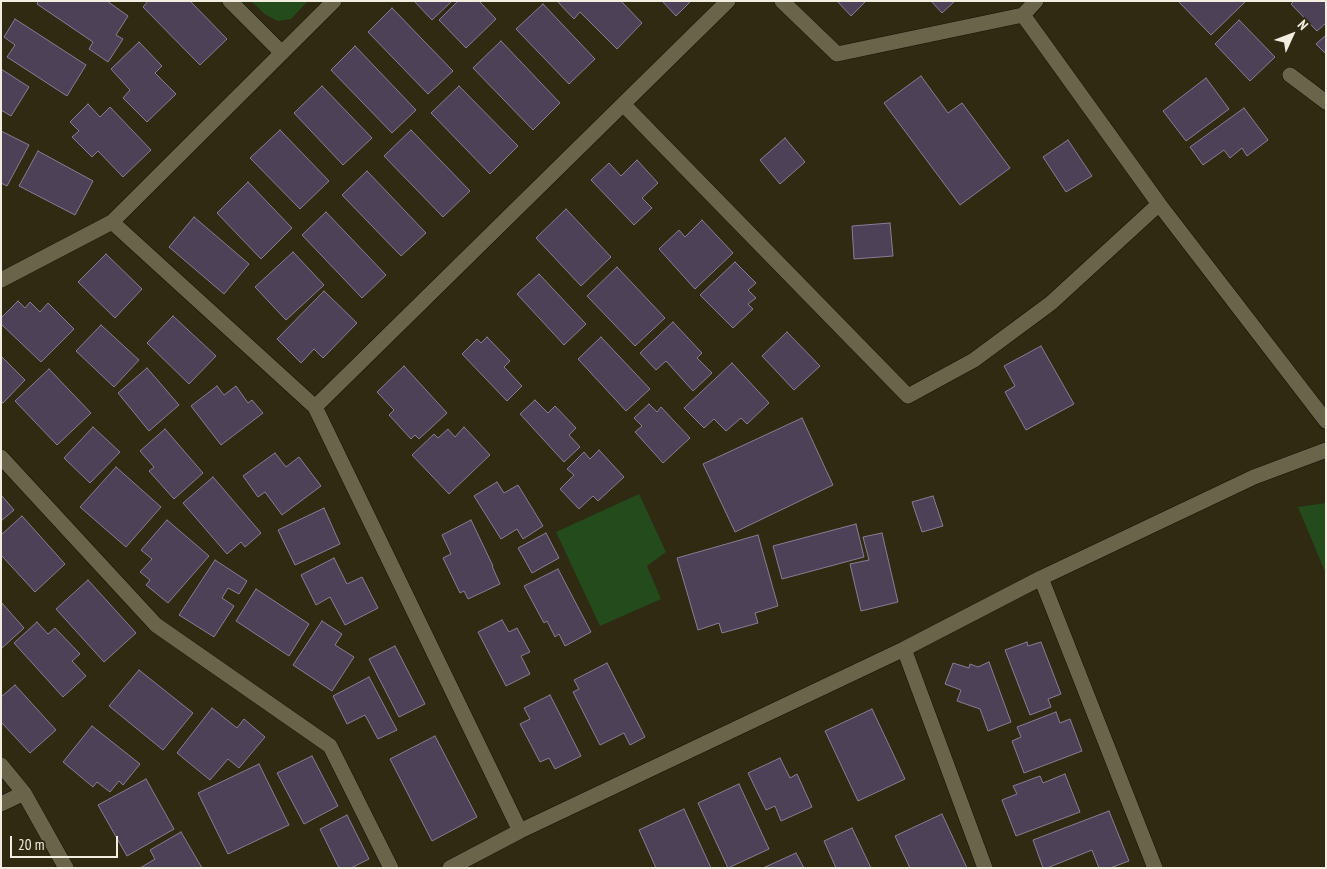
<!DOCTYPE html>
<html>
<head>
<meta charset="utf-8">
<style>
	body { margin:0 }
	#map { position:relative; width:1327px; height:869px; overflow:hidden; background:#302a13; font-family:"PT Sans Narrow",sans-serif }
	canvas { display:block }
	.frame { position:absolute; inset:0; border:2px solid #f1eedf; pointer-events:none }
	.north { position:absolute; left:1267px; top:10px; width:50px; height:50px; -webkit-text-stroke:4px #302a13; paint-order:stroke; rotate:47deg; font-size:14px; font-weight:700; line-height:20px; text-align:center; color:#f1eedf }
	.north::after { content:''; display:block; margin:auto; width:18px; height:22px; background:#f1eedf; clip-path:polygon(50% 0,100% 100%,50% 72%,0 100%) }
	.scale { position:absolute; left:10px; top:836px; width:108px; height:22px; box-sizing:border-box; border:2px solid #f1eedf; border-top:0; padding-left:6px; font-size:15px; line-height:18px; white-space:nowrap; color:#f1eedf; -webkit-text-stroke:4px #302a13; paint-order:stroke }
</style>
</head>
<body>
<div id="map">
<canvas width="1327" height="869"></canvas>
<div class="frame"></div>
<div class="north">N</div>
<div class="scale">20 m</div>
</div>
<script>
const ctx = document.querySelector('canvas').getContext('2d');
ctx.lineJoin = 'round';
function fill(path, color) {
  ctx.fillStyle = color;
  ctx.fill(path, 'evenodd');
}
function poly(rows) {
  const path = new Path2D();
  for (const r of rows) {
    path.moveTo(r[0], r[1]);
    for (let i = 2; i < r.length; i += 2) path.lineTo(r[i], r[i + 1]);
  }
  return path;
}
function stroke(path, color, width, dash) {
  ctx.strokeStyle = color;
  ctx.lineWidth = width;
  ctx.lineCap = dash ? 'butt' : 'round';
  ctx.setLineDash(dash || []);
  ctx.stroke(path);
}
fill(poly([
	[251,1,308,1,291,19,278,21,266,15],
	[639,494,666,552,647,566,661,599,600,626,556,532],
	[1326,503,1326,574,1298,507]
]), '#234b1c');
const building = poly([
	[38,1,107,1,128,16,116,35,123,39,108,62,89,49,93,42,37,4,38,1],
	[148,1,190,1,227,39,200,65,143,7,148,1],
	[414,1,452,1,432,20,414,1],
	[458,1,479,1,496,19,466,48,439,20,458,1],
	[557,1,621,1,642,23,617,49,580,12,574,19,557,1],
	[662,1,691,1,676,16,662,1],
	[837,1,866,1,851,16,837,1],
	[931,1,955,1,942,13,931,1],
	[1178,1,1246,1,1211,35,1178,1],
	[1294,1,1326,1,1326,23,1317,31,1291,4,1294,1],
	[543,4,595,59,569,84,516,29,543,4],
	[392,8,453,71,428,94,368,32,392,8],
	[15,19,86,65,67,96,7,57,15,45,4,37,15,19],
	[1239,20,1275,57,1250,81,1215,44,1239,20],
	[1326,35,1326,54,1316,44,1326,35],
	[501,41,560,103,533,130,473,68,501,41],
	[139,42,162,66,155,73,176,94,147,122,123,98,130,90,111,69,139,42],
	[355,46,416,110,392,133,331,70,355,46],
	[1,69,29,87,11,116,1,110,1,69],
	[921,76,948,113,962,103,1010,168,960,205,884,103,921,76],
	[1206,78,1229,109,1186,141,1163,111,1206,78],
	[322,86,372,138,343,165,294,113,322,86],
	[459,86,518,146,490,174,431,113,459,86],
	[88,104,100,117,110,107,151,150,123,177,98,151,92,157,72,137,79,131,70,122,88,104],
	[1244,108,1268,140,1247,156,1242,148,1230,158,1224,150,1203,165,1190,147,1244,108],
	[280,130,329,181,300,209,250,158,280,130],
	[411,130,470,191,443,217,384,156,411,130],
	[1,131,29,145,7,186,1,183,1,131],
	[785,138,805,162,780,184,760,160,785,138],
	[1068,140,1092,176,1066,192,1043,157,1068,140],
	[38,151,93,181,75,215,19,186,38,151],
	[637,160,658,183,642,198,652,208,634,225,591,180,609,163,621,176,637,160],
	[367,171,426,233,401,256,342,195,367,171],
	[248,182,292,228,261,259,217,213,248,182],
	[566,209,611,257,581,286,536,238,566,209],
	[326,212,386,275,362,298,302,235,326,212],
	[194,217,249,264,224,294,169,247,194,217],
	[702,220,733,253,695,289,659,249,679,230,685,237,702,220],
	[890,223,893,256,854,259,852,226,890,223],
	[293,252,324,285,286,320,255,287,293,252],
	[106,254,142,289,115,318,78,282,106,254],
	[735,262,756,283,748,290,756,298,748,304,753,309,733,328,700,295,735,262],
	[617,267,665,318,635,346,587,296,617,267],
	[539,274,586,324,564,345,517,294,539,274],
	[324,291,357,323,323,358,314,349,301,363,277,339,324,291],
	[18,301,25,308,30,302,40,312,48,303,74,329,41,362,1,324,1,318,18,301],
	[173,316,216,356,189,384,147,343,173,316],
	[673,322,702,353,697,358,712,373,693,391,666,361,656,370,640,353,673,322],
	[101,325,139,360,114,387,76,351,101,325],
	[787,332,820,366,794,390,762,356,787,332],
	[487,337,510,361,504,367,522,386,507,401,462,354,477,339,481,343,487,337],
	[601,337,650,389,626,411,578,359,601,337],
	[1041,346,1074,404,1026,430,1005,392,1015,386,1004,366,1041,346],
	[1,356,25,380,3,403,1,402,1,356],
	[732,363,769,403,747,424,741,418,726,431,714,419,704,428,684,408,732,363],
	[404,366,447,413,419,439,415,435,411,439,389,415,394,410,377,392,404,366],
	[147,368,179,405,149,431,118,393,147,368],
	[49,369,91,413,57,445,15,401,49,369],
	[217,386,224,395,236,386,248,403,252,400,263,413,221,445,191,406,217,386],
	[535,400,548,413,555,406,576,428,569,435,580,447,564,462,520,414,535,400],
	[649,404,657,412,661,407,690,438,663,463,635,432,642,426,634,418,649,404],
	[802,418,833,485,735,532,703,464,802,418],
	[93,427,120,452,90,483,64,458,93,427],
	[464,427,490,455,449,494,412,455,434,434,438,438,448,429,455,437,464,427],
	[165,429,203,473,174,499,149,471,154,467,140,451,165,429],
	[599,450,624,477,598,501,593,496,579,509,560,489,574,475,567,469,584,452,590,459,599,450],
	[275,453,286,467,299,457,321,486,282,515,265,492,258,497,243,476,275,453],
	[116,467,161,507,126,547,80,507,116,467],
	[213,477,261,533,245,547,241,542,227,554,183,503,213,477],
	[497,482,504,493,518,485,543,526,523,539,517,529,501,539,474,496,497,482],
	[1,495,14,510,1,521,1,495],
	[933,496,943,526,922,532,912,502,933,496],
	[324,508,340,544,295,565,278,530,324,508],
	[22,516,65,564,35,592,1,555,1,535,22,516],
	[167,520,209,556,168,603,146,585,150,580,140,572,152,559,141,550,167,520],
	[471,520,493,566,492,566,500,584,468,599,464,591,460,593,443,558,451,554,442,535,471,520],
	[856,524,864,557,782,579,773,546,856,524],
	[546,533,559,558,532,573,518,548,546,533],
	[882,533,898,602,861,611,850,564,869,560,863,537,882,533],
	[758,535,778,606,755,613,758,623,722,633,719,623,698,630,677,558,758,535],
	[334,558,347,584,362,577,378,608,345,625,330,597,316,605,301,575,334,558],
	[215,560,247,581,239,594,228,588,222,598,234,606,214,637,179,615,215,560],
	[558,569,591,632,565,646,559,634,555,637,547,621,544,623,524,586,558,569],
	[88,580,136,633,104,662,56,609,88,580],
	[256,589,309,624,289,656,236,621,256,589],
	[1,602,24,628,2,648,1,646,1,602],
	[502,620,509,632,517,628,530,652,521,656,530,674,506,686,478,632,502,620],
	[322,621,342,634,335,645,354,657,332,691,293,665,322,621],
	[37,622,48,634,55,628,80,654,72,661,86,676,63,697,14,643,37,622],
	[1027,642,1028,646,1041,642,1061,694,1048,699,1051,707,1030,715,1005,650,1027,642],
	[395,646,425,704,399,717,369,659,395,646],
	[989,662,1011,722,988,731,980,709,957,701,961,690,945,684,953,663,969,668,970,664,978,667,989,662],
	[607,663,645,737,630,745,624,733,600,745,573,692,579,689,574,680,607,663],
	[139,670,193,713,163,750,109,706,139,670],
	[369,677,397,730,378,739,365,715,347,724,333,696,369,677],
	[15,685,56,730,30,753,1,722,1,697,15,685],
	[550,695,581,756,555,769,549,758,540,762,520,724,530,719,524,708,550,695],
	[212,708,237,728,244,719,265,737,239,768,228,759,210,780,177,753,212,708],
	[872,709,905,779,858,801,825,731,872,709],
	[1056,712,1060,723,1070,719,1082,751,1024,773,1012,741,1021,737,1017,727,1056,712],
	[92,726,140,764,123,785,119,781,110,792,97,782,93,787,63,762,92,726],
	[435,736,477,817,432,841,390,759,435,736],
	[312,756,338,806,304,824,277,773,312,756],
	[780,758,790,778,797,774,812,807,781,821,775,806,766,810,748,773,780,758],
	[259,764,289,825,228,854,198,793,259,764],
	[1065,774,1080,812,1016,836,1002,800,1017,794,1013,786,1040,776,1043,783,1065,774],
	[146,779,174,829,127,856,98,805,146,779],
	[739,784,769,849,728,868,698,803,739,784],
	[684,809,711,868,656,868,639,830,684,809],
	[1109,811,1129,861,1110,868,1099,868,1092,850,1047,868,1043,868,1033,840,1109,811],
	[942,814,967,868,910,868,895,836,942,814],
	[347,815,369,859,351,868,339,868,320,829,347,815],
	[852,828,871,868,836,868,824,841,852,828],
	[181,832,202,868,140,868,155,859,150,850,181,832],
	[796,853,804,868,763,868,796,853]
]);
fill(building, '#4c4157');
stroke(building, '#897d95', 1);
const minor = poly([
	[230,1,282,53],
	[782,1,837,54,1023,15,1159,204,1326,421],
	[1023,15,1036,1],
	[1290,75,1326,102],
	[623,104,908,396,974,360,1051,303,1159,204],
	[112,222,315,407],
	[1,280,112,222,334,1],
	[1,457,156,625,330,746,391,868],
	[1041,578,1155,868],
	[904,649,985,868],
	[1,765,24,793,66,868],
	[1,804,24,793],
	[520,831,315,407,728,1],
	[450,868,520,831,904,649,1041,578,1254,477,1326,450]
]);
stroke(minor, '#181300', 16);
stroke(minor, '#6a644b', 15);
</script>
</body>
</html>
